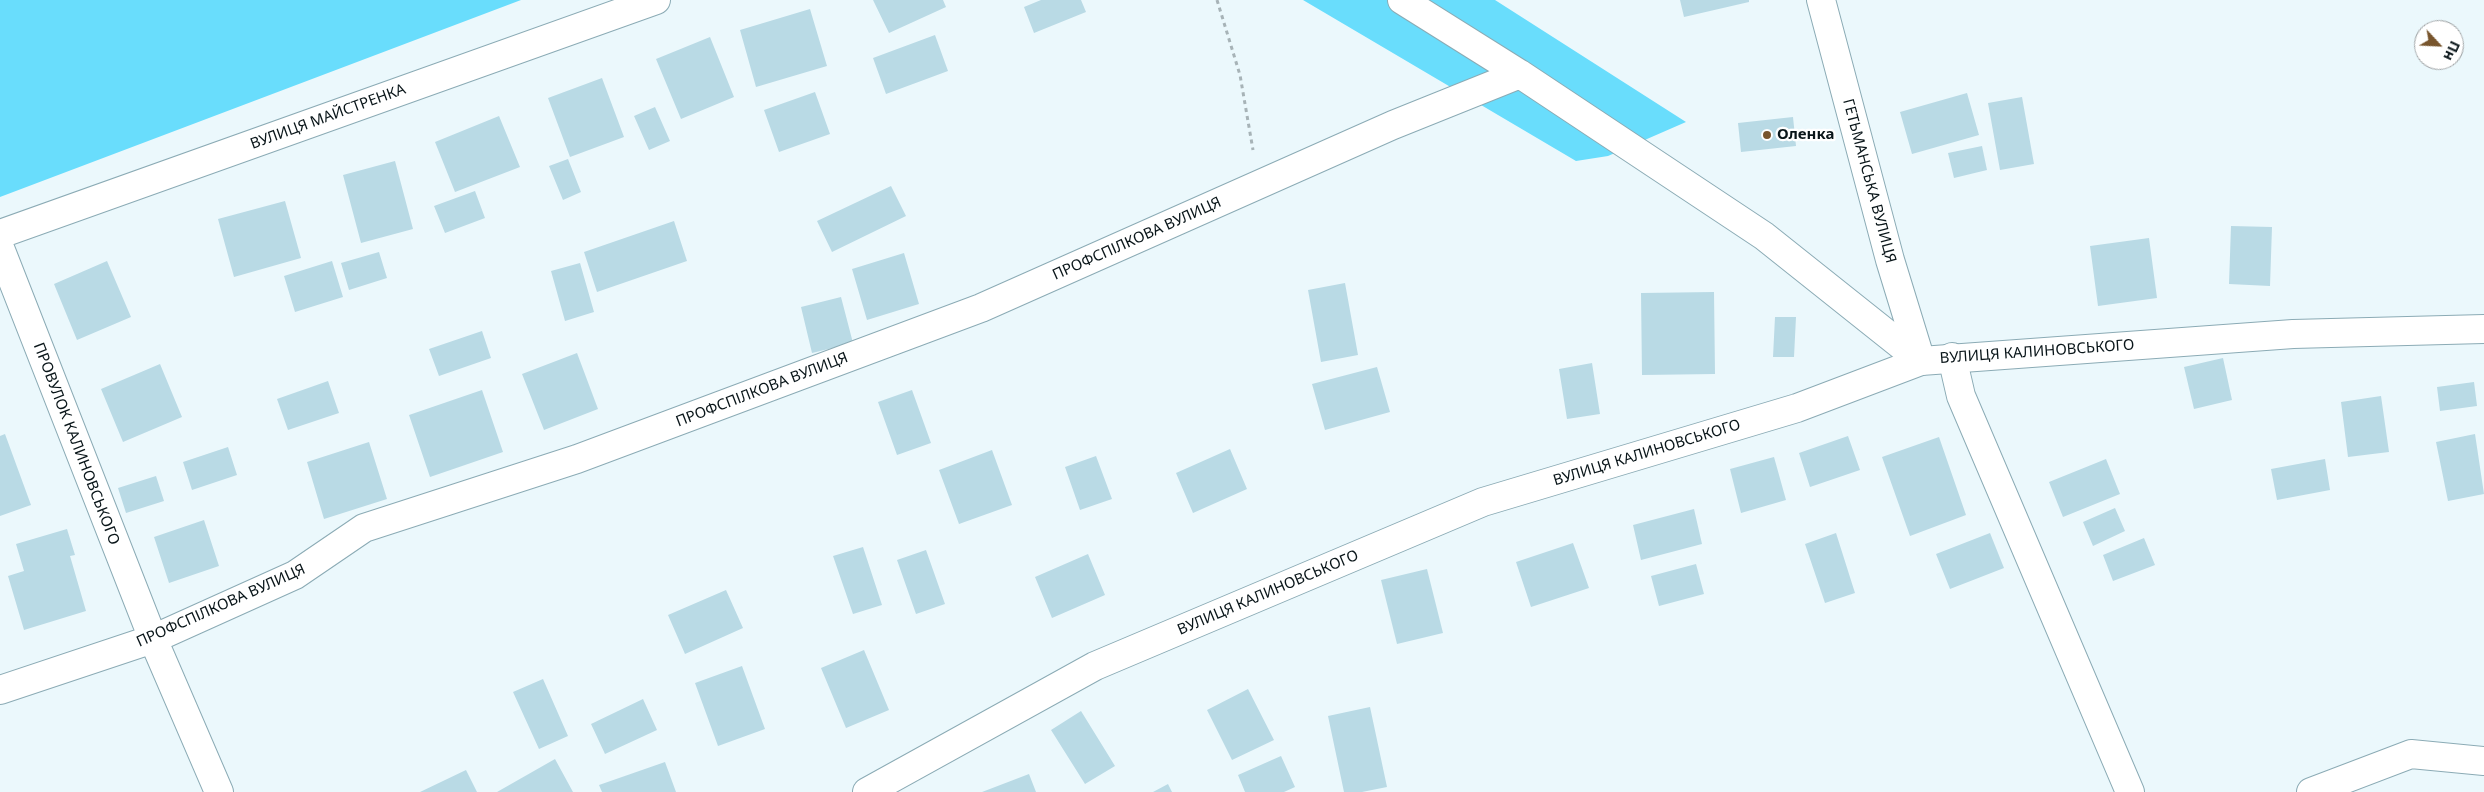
<!DOCTYPE html>
<html>
<head>
<meta charset="utf-8">
<style>
	body { margin:0 }
	#map { position:relative; width:2484px; height:792px; overflow:hidden; background:#ebf8fc; font-family:"Noto Sans",sans-serif }
	canvas { display:block }
	.north { position:absolute; left:2414px; top:20px; width:50px; height:50px; box-sizing:border-box; background:#fff; border:1px solid #9da1a3; border-radius:50%; rotate:115deg; font-size:14px; font-weight:700; line-height:20px; text-align:center; color:#091519 }
	.north::after { content:''; display:block; margin:auto; width:18px; height:22px; background:#78552d; clip-path:polygon(50% 0,100% 100%,50% 72%,0 100%) }
</style>
</head>
<body>
<div id="map">
<canvas width="2484" height="792"></canvas>
<div class="north">Пн</div>
</div>
<script>
const ctx = document.querySelector('canvas').getContext('2d');
ctx.lineJoin = 'round';
function fill(path, color) {
  ctx.fillStyle = color;
  ctx.fill(path, 'evenodd');
}
function poly(rows) {
  const path = new Path2D();
  for (const r of rows) {
    path.moveTo(r[0], r[1]);
    for (let i = 2; i < r.length; i += 2) path.lineTo(r[i], r[i + 1]);
  }
  return path;
}
function stroke(path, color, width, dash) {
  ctx.strokeStyle = color;
  ctx.lineWidth = width;
  ctx.lineCap = dash ? 'butt' : 'round';
  ctx.setLineDash(dash || []);
  ctx.stroke(path);
}
function label(font, color, halo, rows, align = 'center') {
  ctx.font = font + ' "Noto Sans",sans-serif';
  ctx.lineWidth = 4.5;
  ctx.setLineDash([]);
  ctx.textBaseline = 'middle';
  ctx.strokeStyle = halo;
  ctx.fillStyle = color;
  for (const [text, x, y, turn = 0] of rows) {
    ctx.save();
    ctx.translate(x, y);
    ctx.rotate((+turn || 0) * Math.PI / 180);
    ctx.textAlign = isNaN(turn) ? turn : align;
    if (halo) ctx.strokeText(text, 0, 0);
    ctx.fillText(text, 0, 0);
    ctx.restore();
  }
}
fill(poly([
	[0,0,521,0,0,197],
	[1303,0,1495,0,1686,122,1608,156,1576,161]
]), '#69ddfc');
fill(poly([
	[873,0,943,0,946,7,889,33],
	[1041,0,1081,0,1086,12,1034,33,1024,7],
	[1680,0,1749,0,1749,2,1684,17],
	[810,9,827,66,756,87,740,30],
	[935,35,948,71,886,94,873,58],
	[710,37,734,97,681,119,656,59],
	[602,78,624,137,570,157,548,98],
	[815,92,830,134,779,152,764,110],
	[1967,93,1979,135,1912,154,1900,112],
	[2022,97,2034,164,2000,170,1988,103],
	[655,107,670,141,649,150,634,116],
	[499,116,520,167,455,192,435,142],
	[1793,117,1796,146,1741,152,1738,123],
	[1982,146,1987,170,1954,178,1948,153],
	[568,159,581,192,563,200,549,166],
	[395,161,413,229,361,243,343,175],
	[891,186,906,216,832,252,817,221],
	[475,191,485,218,445,233,434,206],
	[285,201,301,258,234,277,218,219],
	[674,221,687,261,597,292,584,252],
	[2231,226,2272,227,2270,286,2229,284],
	[2149,238,2157,298,2098,306,2090,246],
	[379,252,387,278,349,290,341,263],
	[904,253,919,304,867,320,852,269],
	[107,261,131,317,77,340,54,284],
	[332,261,343,297,295,312,284,276],
	[580,263,594,312,565,321,551,271],
	[1345,283,1358,355,1321,362,1308,290],
	[1714,292,1715,374,1642,375,1641,293],
	[841,297,853,343,812,353,801,307],
	[1775,317,1796,317,1794,357,1773,357],
	[482,331,491,358,439,376,429,349],
	[577,353,598,409,544,430,522,374],
	[2223,358,2232,400,2194,409,2184,367],
	[1592,363,1600,414,1567,419,1559,369],
	[160,364,182,417,123,442,101,389],
	[1377,367,1390,412,1325,430,1312,384],
	[328,381,339,413,288,430,277,399],
	[2474,382,2477,406,2440,411,2437,387],
	[482,390,503,452,430,477,409,415],
	[912,390,931,443,897,455,878,402],
	[2381,396,2389,452,2348,457,2341,402],
	[5,434,31,505,0,516,0,436],
	[2475,434,2484,494,2448,501,2436,442],
	[1848,436,1860,470,1810,487,1799,453],
	[1939,437,1966,515,1910,536,1882,457],
	[369,442,387,499,324,519,307,462],
	[228,447,237,475,192,490,183,462],
	[1230,449,1247,489,1193,513,1176,473],
	[992,450,1012,505,959,524,939,470],
	[1096,456,1112,499,1080,510,1065,467],
	[1774,457,1786,500,1741,513,1730,469],
	[2106,459,2120,494,2063,517,2049,482],
	[2325,459,2330,490,2277,500,2271,469],
	[156,476,164,501,126,513,118,488],
	[2115,508,2125,531,2093,546,2083,522],
	[1694,509,1702,544,1641,560,1633,525],
	[204,520,219,566,169,583,154,537],
	[67,529,75,555,70,556,86,611,24,630,8,576,24,571,16,544],
	[1836,533,1855,593,1825,603,1805,544],
	[1990,533,2004,568,1950,589,1936,554],
	[2144,538,2155,565,2113,581,2103,555],
	[1573,543,1589,588,1531,607,1516,562],
	[863,547,882,605,853,614,833,556],
	[926,550,945,604,916,614,897,560],
	[1088,554,1105,595,1052,618,1035,577],
	[1696,564,1704,594,1659,606,1651,576],
	[1427,569,1443,633,1397,644,1381,580],
	[726,590,743,628,685,654,668,615],
	[864,650,889,710,846,728,821,668],
	[742,666,765,729,718,746,695,683],
	[543,679,568,736,539,749,513,692],
	[1248,689,1274,740,1232,760,1207,710],
	[643,699,657,730,605,754,591,724],
	[1370,707,1387,787,1362,792,1344,792,1328,716],
	[1081,711,1115,766,1085,784,1051,730],
	[1281,756,1295,787,1284,792,1245,792,1238,775],
	[555,759,573,792,497,792],
	[665,762,676,792,602,792,599,785],
	[466,770,477,792,420,792],
	[1029,774,1036,792,982,792],
	[1168,784,1172,792,1153,792]
]), '#b9dae5');
const minor = poly([
	[1402,0,1520,74,1764,236,1921,361],
	[1821,0,1890,260,1921,361],
	[0,234,656,0],
	[0,248,153,639,219,792],
	[1952,357,1961,396,2130,792],
	[0,690,153,639,295,575,364,528,577,459,981,308,1393,125,1520,74],
	[2311,792,2411,754,2484,761]
]);
const major = poly([
	[867,792,1095,666,1483,502,1797,408,1921,361,2293,334,2484,329]
]);
stroke(minor, '#8babb5', 30);
stroke(major, '#8babb5', 30);
stroke(poly([
	[1217,0,1240,75,1253,150]
]), '#a7b3b7', 3, [4, 4]);
stroke(minor, '#fff', 28);
stroke(major, '#fff', 28);
for (const [x, y, r, color] of [
	[1767,135,5,"#78552d"]
]) {
  const dot = new Path2D();
  dot.arc(x, y, r, 0, 2 * Math.PI);
  ctx.fillStyle = color;
  ctx.fill(dot);
  stroke(dot, '#fff', 2);
}
label('15px', '#091519', '#fff', [
	["ВУЛИЦЯ МАЙСТРЕНКА",328,117,-20],
	["ГЕТЬМАНСЬКА ВУЛИЦЯ",1869,181,75],
	["ПРОФСПІЛКОВА ВУЛИЦЯ",1137,239,-24],
	["ВУЛИЦЯ КАЛИНОВСЬКОГО",2037,352,-4],
	["ПРОФСПІЛКОВА ВУЛИЦЯ",762,390,-21],
	["ПРОВУЛОК КАЛИНОВСЬКОГО",76,444,69],
	["ВУЛИЦЯ КАЛИНОВСЬКОГО",1647,453,-17],
	["ВУЛИЦЯ КАЛИНОВСЬКОГО",1268,593,-23],
	["ПРОФСПІЛКОВА ВУЛИЦЯ",221,606,-24]
]);
label('bold 15px', '#091519', '#fff', [
	["Оленка",1777,135]
], 'left');
</script>
</body>
</html>
